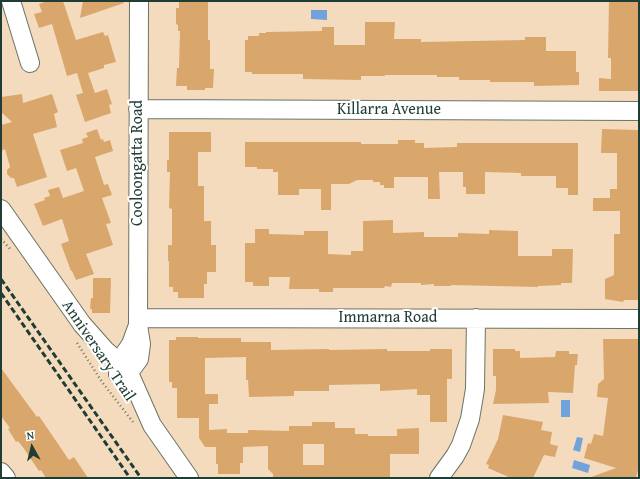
<!DOCTYPE html>
<html>
<head>
<meta charset="utf-8">
<style>
	body { margin:0 }
	#map { position:relative; width:640px; height:479px; overflow:hidden; background:#f4dbbe; font-family:"Gentium Book Plus",serif }
	canvas { display:block }
	.frame { position:absolute; inset:0; border:2px solid #1f3d34; pointer-events:none }
	.north { position:absolute; left:12px; top:427px; width:40px; height:40px; -webkit-text-stroke:3px #fff; paint-order:stroke; rotate:352deg; font-size:11px; font-weight:700; line-height:16px; text-align:center; color:#1f3d34 }
	.north::after { content:''; display:block; margin:auto; width:14px; height:18px; background:#1f3d34; clip-path:polygon(50% 0,100% 100%,50% 72%,0 100%) }
</style>
</head>
<body>
<div id="map">
<canvas width="640" height="479"></canvas>
<div class="frame"></div>
<div class="north">N</div>
</div>
<script>
const ctx = document.querySelector('canvas').getContext('2d');
ctx.lineJoin = 'round';
function fill(path, color) {
  ctx.fillStyle = color;
  ctx.fill(path, 'evenodd');
}
function poly(rows) {
  const path = new Path2D();
  for (const r of rows) {
    path.moveTo(r[0], r[1]);
    for (let i = 2; i < r.length; i += 2) path.lineTo(r[i], r[i + 1]);
  }
  return path;
}
function stroke(path, color, width, dash) {
  ctx.strokeStyle = color;
  ctx.lineWidth = width;
  ctx.lineCap = dash ? 'butt' : 'round';
  ctx.setLineDash(dash || []);
  ctx.stroke(path);
}
function label(font, color, halo, rows, align = 'center') {
  ctx.font = font + ' "Gentium Book Plus",serif';
  ctx.lineWidth = 4;
  ctx.setLineDash([]);
  ctx.textBaseline = 'middle';
  ctx.strokeStyle = halo;
  ctx.fillStyle = color;
  for (const [text, x, y, turn = 0] of rows) {
    ctx.save();
    ctx.translate(x, y);
    ctx.rotate((+turn || 0) * Math.PI / 180);
    ctx.textAlign = isNaN(turn) ? turn : align;
    if (halo) ctx.strokeText(text, 0, 0);
    ctx.fillText(text, 0, 0);
    ctx.restore();
  }
}
fill(poly([
	[311,10,327,10,327,20,311,19],
	[561,400,570,400,570,417,561,417],
	[577,437,583,438,580,452,573,450],
	[574,460,590,465,588,473,572,468]
]), '#72a2db');
fill(poly([
	[47,1,63,1,76,40,103,32,105,36,108,35,116,62,104,65,104,68,88,73,95,93,107,89,112,104,109,105,111,113,85,122,76,95,83,93,77,73,67,76,52,24,39,28,34,14,42,12,39,4],
	[83,1,123,1,124,3,80,18],
	[179,1,208,1,208,40,210,40,210,69,214,69,213,88,205,88,205,90,187,90,187,86,176,86,177,68,179,68,180,31,178,31,178,25,176,24,176,8,179,8],
	[609,1,639,1,639,91,599,91,599,78,611,79,611,58,608,58],
	[365,22,395,22,394,39,421,39,421,42,525,40,525,37,546,37,546,51,576,51,576,72,579,72,579,85,534,86,534,82,490,82,490,80,459,80,459,77,437,77,437,75,385,75,385,76,361,76,361,80,303,79,303,74,252,74,252,72,245,72,245,40,248,40,248,36,259,36,259,33,266,33,266,32,322,31,322,27,334,27,334,45,365,45],
	[22,94,23,103,52,94,58,112,54,114,57,127,33,134,47,177,17,187,14,178,11,178,7,174,7,170,10,167,5,149,1,151,1,125,12,122,1,112,1,97],
	[97,129,101,140,103,139,104,142,110,140,113,151,95,157,104,185,108,184,112,195,102,198,111,223,106,224,113,245,86,254,94,274,76,280,72,271,71,271,61,244,69,241,62,219,43,226,34,204,45,200,44,198,50,196,48,190,59,187,63,198,84,191,76,168,67,171,60,150,83,143,82,139,88,137,86,133],
	[602,129,639,130,639,300,624,300,623,302,605,299,605,279,614,275,614,234,620,234,620,211,593,211,593,198,610,198,610,189,617,189,617,153,601,153],
	[169,132,211,132,211,152,198,152,198,186,204,186,204,221,211,221,211,245,216,245,216,272,207,272,207,284,204,284,204,298,178,298,178,292,173,292,173,287,169,287,169,261,168,261,168,245,172,245,172,209,169,208,170,172,167,172,167,160,169,160],
	[398,140,415,140,415,143,424,143,424,148,457,147,457,143,578,143,578,195,568,195,568,188,556,188,556,176,521,176,521,173,485,172,485,194,466,194,466,187,463,187,463,172,439,172,440,199,428,199,428,177,394,177,394,188,384,188,384,185,380,185,380,182,373,182,373,180,357,180,349,184,331,184,331,210,321,210,321,189,299,189,299,195,278,195,278,172,273,172,273,169,257,169,257,167,245,167,245,142,361,142,361,144,398,144],
	[393,220,393,233,424,232,424,237,458,237,458,233,489,234,489,230,518,231,518,256,552,256,552,249,573,249,572,283,561,283,561,285,538,286,538,287,451,285,451,286,434,286,434,284,421,285,421,283,392,283,391,287,385,286,384,288,333,288,333,292,319,292,319,289,289,289,290,277,269,277,269,286,253,286,253,282,245,282,245,243,255,243,255,229,269,229,269,234,304,235,304,231,328,231,328,254,351,255,351,251,363,251,363,221],
	[93,278,111,278,110,313,92,313,92,309,90,309,91,298,93,298],
	[176,337,198,337,198,338,241,338,241,342,271,342,271,350,329,349,329,350,387,349,387,351,430,351,430,349,452,349,452,379,447,379,447,422,430,422,430,395,417,395,417,389,380,391,380,384,329,385,329,391,294,391,294,396,249,397,248,380,246,380,246,357,205,358,205,394,218,394,218,404,209,404,209,430,227,429,227,433,248,433,248,430,289,431,289,426,312,426,312,422,335,422,335,428,355,428,355,434,368,434,368,436,397,436,397,429,419,428,419,454,390,454,390,477,386,477,386,478,273,478,273,474,268,469,268,446,243,447,243,463,240,463,240,474,218,474,218,464,216,464,216,447,205,447,199,438,199,418,177,418,177,388,172,388,172,382,169,382,169,340,176,340],
	[303,444,324,444,324,465,303,465],
	[603,339,639,339,639,466,636,478,591,478,591,477,616,468,584,458,588,443,591,444,594,434,603,436,608,398,597,397,598,384,604,379],
	[493,349,515,349,515,351,520,351,520,358,555,357,556,351,569,351,569,354,578,354,577,365,575,365,573,393,548,392,549,403,493,404,496,390,496,376,493,376],
	[1,368,37,417,39,416,69,460,74,457,88,478,46,478,41,470,39,471,22,446,18,441,16,442,8,429,10,428,1,416],
	[503,415,543,422,541,430,552,432,550,444,558,446,555,457,544,455,533,478,511,478,488,468,489,465,486,464,498,439]
]), '#d9a76c');
const minor = poly([
	[11,1,30,63],
	[138,109,639,111],
	[1,209,82,324,105,350,119,362,130,375,152,425,189,478],
	[138,318,639,319],
	[138,325,141,344,139,359,130,371,118,374,119,362,131,344,138,325,139,1],
	[1,472,6,478],
	[439,478,455,456,461,445,470,419,475,389,476,318]
]);
stroke(minor, '#6a7464', 20);
stroke(poly([
	[1,239,11,250],
	[77,343,102,382,133,422]
]), '#6a7464', 2.5, [1, 3]);
stroke(minor, '#fff', 18);
stroke(poly([
	[1,279,141,478],
	[1,293,130,478]
]), '#1f3d34', 3, [6, 3]);
label('16px', '#1f3d34', '#fff', [
	["Killarra Avenue",389,110],
	["Cooloongatta Road",138,163,-90],
	["Immarna Road",388,318],
	["Anniversary Trail",98,351,56]
]);
</script>
</body>
</html>
